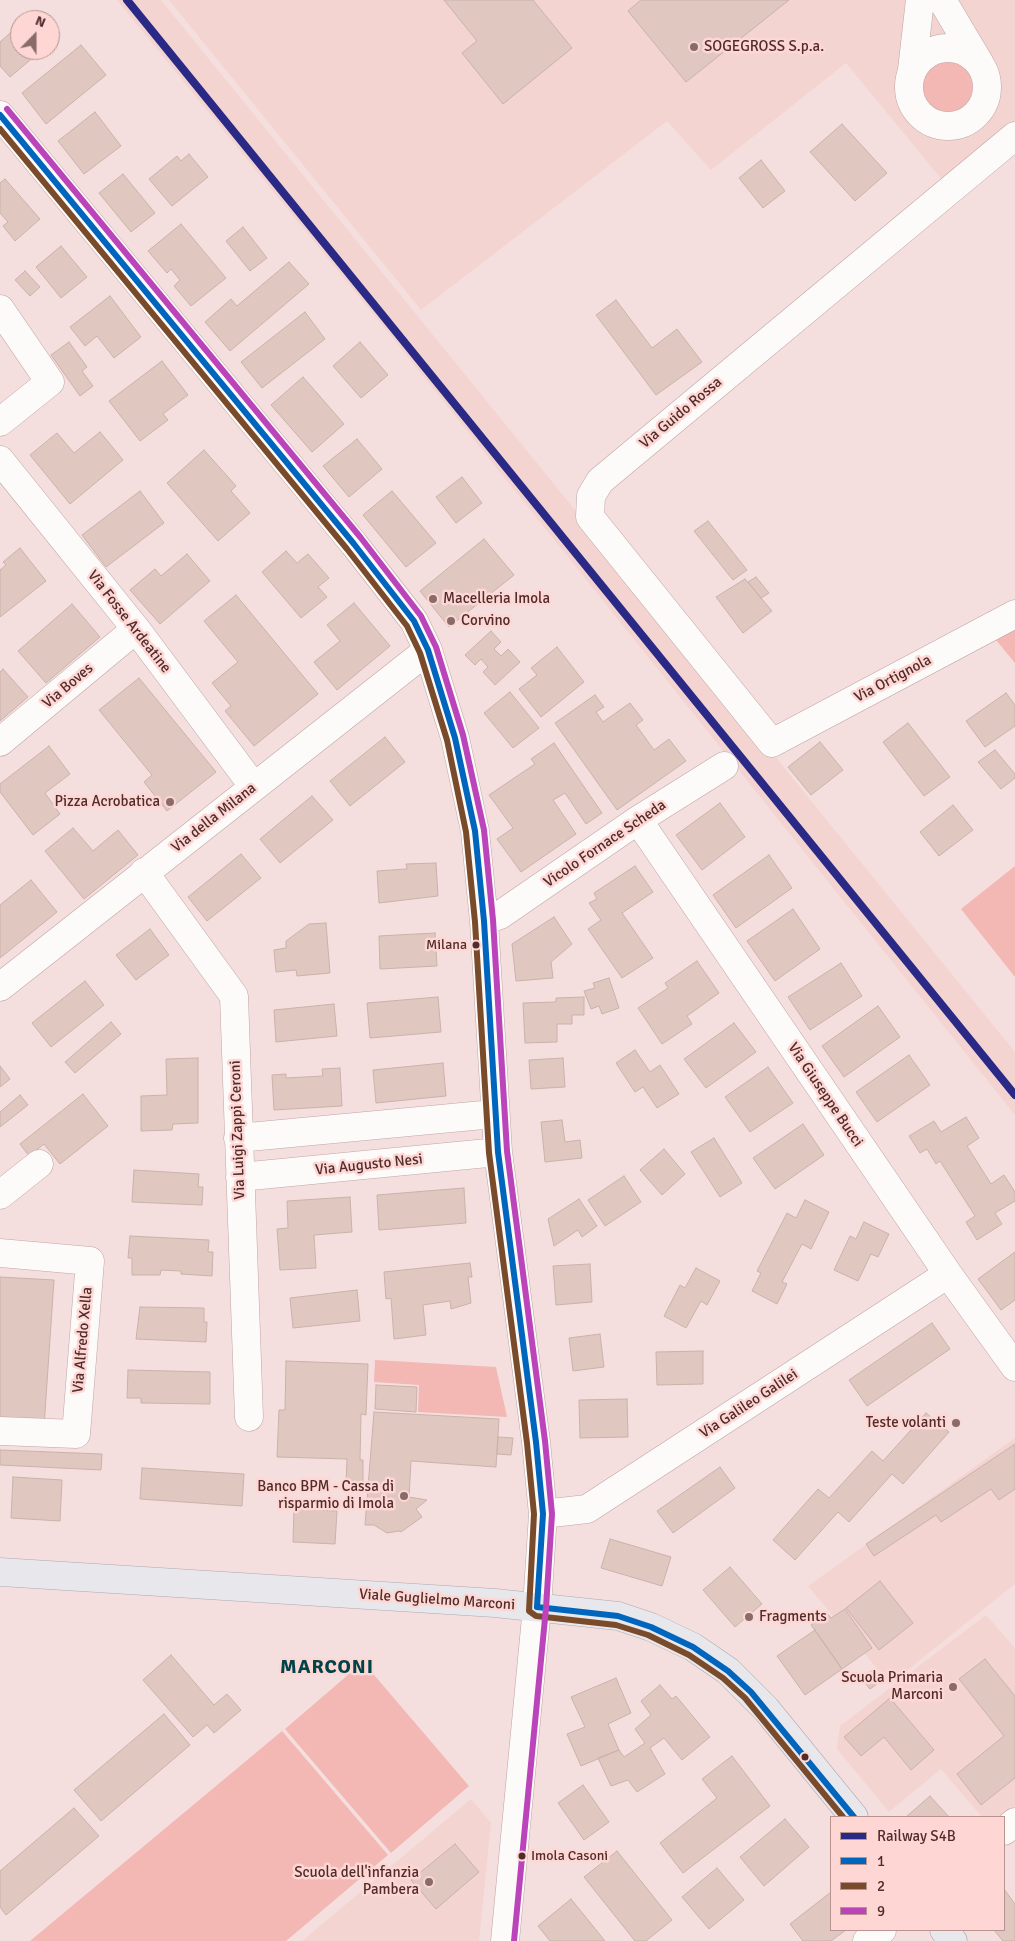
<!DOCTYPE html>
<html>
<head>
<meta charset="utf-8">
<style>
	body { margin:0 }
	#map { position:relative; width:1015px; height:1941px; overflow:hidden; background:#f4dfde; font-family:Signika,sans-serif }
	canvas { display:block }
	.legend { position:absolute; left:830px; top:1816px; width:175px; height:115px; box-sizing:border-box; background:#fed7d4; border:1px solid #b89390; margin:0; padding:6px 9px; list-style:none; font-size:15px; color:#502c2a }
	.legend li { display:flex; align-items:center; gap:10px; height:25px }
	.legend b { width:25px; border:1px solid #b89390 }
	.north { position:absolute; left:10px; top:10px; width:50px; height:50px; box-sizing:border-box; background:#fed7d4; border:1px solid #b89390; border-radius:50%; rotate:22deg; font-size:14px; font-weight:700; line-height:20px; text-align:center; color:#502c2a }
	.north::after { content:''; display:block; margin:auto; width:18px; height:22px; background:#896b69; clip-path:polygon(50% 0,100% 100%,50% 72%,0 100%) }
</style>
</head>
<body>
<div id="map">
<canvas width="1015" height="1941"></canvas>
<ul class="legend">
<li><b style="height:6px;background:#2a2a86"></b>Railway S4B</li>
<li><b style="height:6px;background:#0065bd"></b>1</li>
<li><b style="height:6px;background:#7a4b2a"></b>2</li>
<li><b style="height:6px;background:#b4b"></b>9</li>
</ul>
<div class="north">N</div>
</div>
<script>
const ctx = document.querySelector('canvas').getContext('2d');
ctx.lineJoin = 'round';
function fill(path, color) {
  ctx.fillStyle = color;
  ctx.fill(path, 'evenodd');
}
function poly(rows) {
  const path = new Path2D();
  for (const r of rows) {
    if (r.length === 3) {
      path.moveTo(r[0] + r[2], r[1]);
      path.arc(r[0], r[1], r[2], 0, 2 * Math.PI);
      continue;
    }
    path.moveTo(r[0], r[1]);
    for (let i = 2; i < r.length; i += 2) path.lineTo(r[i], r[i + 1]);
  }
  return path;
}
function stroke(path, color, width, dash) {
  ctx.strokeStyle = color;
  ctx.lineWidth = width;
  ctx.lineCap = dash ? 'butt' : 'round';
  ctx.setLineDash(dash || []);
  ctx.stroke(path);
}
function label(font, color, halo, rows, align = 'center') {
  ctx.font = font + ' Signika,sans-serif';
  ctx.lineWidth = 5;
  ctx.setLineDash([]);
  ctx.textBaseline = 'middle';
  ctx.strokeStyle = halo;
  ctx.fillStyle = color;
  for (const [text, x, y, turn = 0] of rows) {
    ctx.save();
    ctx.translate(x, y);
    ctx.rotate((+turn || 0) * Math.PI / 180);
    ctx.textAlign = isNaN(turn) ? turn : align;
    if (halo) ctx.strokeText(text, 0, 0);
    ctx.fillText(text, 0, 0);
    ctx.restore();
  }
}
fill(poly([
	[117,0,161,0,1015,1052,1015,1115,383,326],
	[169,0,1015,0,1015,121,943,181,846,63,711,170,667,121,421,310],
	[1015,1438,1015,1584,890,1684,808,1586],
	[986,1615,1015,1648,1015,1806,1000,1817,982,1817,941,1769,889,1812,837,1749,840,1726],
	[471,1799,491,1823,479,1941,302,1941]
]), '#f4d4d1');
fill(poly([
	[948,86,29],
	[1015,629,1015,663,996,640],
	[1015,866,1015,977,961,909],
	[375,1360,496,1367,507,1417,418,1412,419,1385,374,1382],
	[363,1662,469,1786,391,1853,285,1729],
	[282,1731,388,1855,286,1941,30,1941]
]), '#f3b7b4');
const building = poly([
	[444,0,533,0,572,48,503,104,462,53,477,41,444,0],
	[641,0,789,0,686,82,628,11,641,0],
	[19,25,20,50,41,51,10,77,0,66,0,42,19,25],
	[81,45,106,75,46,124,22,93,81,45],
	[95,112,121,146,84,174,58,141,95,112],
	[842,124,887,173,855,201,810,152,842,124],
	[189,154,208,177,172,206,149,179,177,156,181,161,189,154],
	[761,160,785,191,763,208,739,178,761,160],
	[123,174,155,213,131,232,99,193,123,174],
	[5,179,40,219,15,241,3,226,8,222,0,213,0,183,5,179],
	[181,224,226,278,191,306,174,286,180,280,171,269,167,273,148,251,181,224],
	[243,227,267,258,250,271,226,241,243,227],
	[61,246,87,277,61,298,36,267,61,246],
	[289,262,309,284,230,351,205,322,231,299,237,306,289,262],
	[25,271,40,287,30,296,15,280,25,271],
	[110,296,141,337,114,358,97,336,85,346,70,327,110,296],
	[616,300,652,348,677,329,702,362,656,395,596,315,616,300],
	[305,312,325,339,262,388,241,362,305,312],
	[69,342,87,367,82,371,93,386,80,396,51,355,69,342],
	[360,342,388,375,361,398,333,366,360,342],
	[162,361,188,395,163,414,168,420,140,441,109,401,162,361],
	[303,377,344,424,312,452,271,405,303,377],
	[100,432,123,460,70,504,30,455,57,433,74,453,100,432],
	[357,439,382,469,349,497,323,466,357,439],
	[204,450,236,486,231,491,250,513,218,541,167,483,204,450],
	[462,477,482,503,456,523,436,497,462,477],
	[140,491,164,523,106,567,82,535,140,491],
	[392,491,436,543,406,567,363,515,392,491],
	[708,521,747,570,733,580,694,531,708,521],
	[484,539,514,575,449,627,420,591,484,539],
	[20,548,46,581,0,617,0,570,6,565,3,562,20,548],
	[286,551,297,563,308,554,329,578,318,587,327,597,301,618,262,572,286,551],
	[187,554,210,581,160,624,130,590,155,569,161,576,187,554],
	[756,577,769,593,761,598,748,582,756,577],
	[745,579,772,611,743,633,716,597,745,579],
	[236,595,318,694,254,746,225,711,231,706,212,683,238,662,204,621,236,595],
	[354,603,390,646,337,690,314,662,340,641,327,625,354,603],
	[72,604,100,637,46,683,18,651,72,604],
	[491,631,501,642,494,649,501,656,508,649,520,662,495,685,483,672,488,667,481,659,475,665,465,655,491,631],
	[557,647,584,682,541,717,519,689,537,675,531,668,557,647],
	[3,669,28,697,0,721,0,672,3,669],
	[139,678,216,772,167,811,144,782,152,775,99,710,139,678],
	[510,692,539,728,513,748,484,713,510,692],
	[1006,693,1015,705,1015,726,985,747,966,721,1006,693],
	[595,695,604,707,596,712,603,722,630,703,643,720,636,725,654,750,669,739,686,761,617,810,555,723,595,695],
	[908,723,950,777,924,796,883,742,908,723],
	[385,737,405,762,350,806,330,781,385,737],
	[820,742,843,770,811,795,788,767,820,742],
	[554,743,602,813,586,824,565,793,553,800,576,834,521,872,497,839,513,828,489,795,535,764,531,759,554,743],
	[49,746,70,774,45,793,60,814,33,835,0,792,0,784,49,746],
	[995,750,1015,774,1015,778,1001,789,978,762,995,750],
	[312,796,333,820,280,863,260,839,312,796],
	[720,803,745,837,702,870,676,835,720,803],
	[953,805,973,830,939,856,920,832,953,805],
	[73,828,93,851,118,830,138,855,84,899,45,851,73,828],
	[241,854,261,878,207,921,188,897,241,854],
	[769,855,792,888,736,928,713,895,769,855],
	[436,863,438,896,379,903,377,871,407,869,406,864,436,863],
	[635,866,653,892,622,913,653,958,622,978,588,929,601,920,589,903,597,899,594,893,635,866],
	[31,880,57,912,0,958,0,905,31,880],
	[793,909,820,949,775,981,747,941,793,909],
	[554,917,572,944,551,962,553,978,516,981,512,944,554,917],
	[326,923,330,973,297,976,296,970,276,972,274,950,286,948,286,941,309,924,326,923],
	[150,929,169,955,136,980,116,955,150,929],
	[435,933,437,966,380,969,379,936,435,933],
	[697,961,719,993,687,1016,692,1024,662,1044,638,1008,668,988,665,983,697,961],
	[841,963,862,996,810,1030,788,997,841,963],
	[609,978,619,1008,602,1014,599,1006,591,1009,584,991,595,988,593,983,609,978],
	[85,981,104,1005,51,1047,32,1023,85,981],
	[438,997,441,1032,370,1038,367,1003,438,997],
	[584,997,584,1015,572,1015,572,1024,557,1024,557,1042,525,1043,523,1003,556,1002,556,998,584,997],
	[334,1004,337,1036,276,1042,274,1010,334,1004],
	[878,1006,900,1037,844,1077,822,1046,878,1006],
	[111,1022,121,1034,75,1073,65,1062,111,1022],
	[734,1023,756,1052,706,1088,684,1059,734,1023],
	[635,1050,650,1072,660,1065,679,1094,657,1108,643,1087,635,1092,616,1063,635,1050],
	[909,1055,930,1085,877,1122,856,1092,909,1055],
	[198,1058,198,1123,173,1124,172,1130,141,1131,141,1096,167,1095,166,1059,198,1058],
	[563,1058,565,1087,531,1089,529,1060,563,1058],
	[443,1063,446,1096,376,1103,373,1070,443,1063],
	[0,1066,10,1079,0,1087,0,1066],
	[768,1067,793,1103,750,1132,725,1097,768,1067],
	[340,1068,342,1106,274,1110,272,1075,286,1074,286,1078,323,1076,322,1069,340,1068],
	[83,1094,108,1126,60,1164,44,1144,29,1156,20,1144,83,1094],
	[20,1095,28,1105,0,1127,0,1112,20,1095],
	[966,1117,979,1138,967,1146,991,1184,1004,1175,1015,1192,1015,1201,995,1213,1002,1224,977,1240,966,1222,975,1216,940,1161,936,1164,927,1149,920,1153,909,1136,934,1121,941,1132,966,1117],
	[562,1120,565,1142,580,1140,582,1158,545,1162,541,1122,562,1120],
	[803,1124,824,1155,775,1189,753,1158,803,1124],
	[714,1138,742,1183,720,1197,691,1152,714,1138],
	[664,1149,685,1174,662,1195,640,1170,664,1149],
	[134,1170,199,1174,198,1187,203,1187,202,1205,132,1202,134,1170],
	[624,1176,641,1202,605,1226,588,1200,624,1176],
	[464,1188,466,1223,379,1230,377,1195,464,1188],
	[350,1197,352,1232,314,1235,316,1268,280,1270,277,1229,288,1228,287,1201,350,1197],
	[579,1199,597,1226,582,1237,578,1230,554,1246,548,1219,579,1199],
	[805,1200,829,1212,811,1249,802,1244,782,1282,787,1284,777,1304,752,1291,761,1273,757,1271,787,1213,796,1218,805,1200],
	[864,1222,889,1234,878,1257,871,1254,858,1281,834,1270,850,1236,856,1239,864,1222],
	[130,1236,209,1240,208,1252,213,1252,212,1276,181,1274,181,1271,161,1270,160,1275,132,1275,132,1258,128,1258,130,1236],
	[1015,1252,1015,1300,1001,1310,978,1279,1015,1252],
	[470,1263,472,1277,468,1277,471,1303,451,1309,450,1301,423,1305,426,1335,394,1339,391,1298,386,1299,384,1272,470,1263],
	[590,1264,592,1302,556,1305,553,1266,590,1264],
	[696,1268,720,1281,707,1305,701,1301,686,1328,664,1316,680,1285,685,1288,696,1268],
	[0,1277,54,1280,44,1427,0,1425,0,1277],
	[357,1290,360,1321,293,1328,290,1298,357,1290],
	[140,1307,204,1308,204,1322,207,1322,206,1342,136,1339,140,1307],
	[932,1323,950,1349,867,1406,849,1380,932,1323],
	[600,1334,604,1367,573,1371,569,1338,600,1334],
	[703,1351,703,1384,657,1385,656,1352,703,1351],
	[286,1361,368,1364,366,1415,361,1414,360,1460,363,1460,363,1484,346,1484,347,1459,277,1457,279,1410,285,1410,286,1361],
	[128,1370,210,1372,210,1404,141,1403,141,1398,127,1398,128,1370],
	[376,1385,417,1387,416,1412,375,1409,376,1385],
	[627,1399,628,1437,580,1438,579,1400,627,1399],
	[374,1412,499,1419,496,1467,411,1461,409,1497,427,1500,416,1509,422,1517,401,1532,399,1531,387,1533,374,1525,365,1525,374,1412],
	[926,1413,949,1432,903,1484,892,1474,849,1522,838,1512,795,1560,773,1540,818,1489,829,1498,872,1451,883,1461,926,1413],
	[498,1437,513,1438,511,1455,497,1454,498,1437],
	[1015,1444,1015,1489,999,1500,991,1489,941,1522,936,1515,874,1556,866,1544,1015,1444],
	[0,1450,102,1454,101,1470,0,1465,0,1450],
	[720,1467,735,1488,673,1533,657,1511,720,1467],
	[142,1468,244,1474,242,1506,140,1499,142,1468],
	[13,1477,62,1480,60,1521,11,1518,13,1477],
	[294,1509,337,1511,335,1544,293,1542,294,1509],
	[610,1539,671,1557,662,1586,601,1568,610,1539],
	[730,1567,762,1604,735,1627,703,1590,730,1567],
	[880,1581,913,1623,879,1650,846,1608,880,1581],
	[845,1609,872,1648,842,1669,811,1625,827,1613,831,1618,845,1609],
	[815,1630,842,1669,805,1695,777,1656,815,1630],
	[171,1655,214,1705,227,1694,241,1710,214,1733,207,1725,193,1737,143,1680,171,1655],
	[985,1659,1015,1696,1015,1778,981,1805,957,1774,1004,1736,959,1679,985,1659],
	[872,1670,881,1681,870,1689,862,1679,872,1670],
	[616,1678,631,1713,608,1724,619,1750,581,1766,567,1734,585,1727,571,1697,616,1678],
	[660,1685,672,1699,676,1696,710,1737,682,1760,664,1738,650,1748,665,1774,637,1792,628,1780,611,1786,598,1758,619,1750,624,1757,645,1743,635,1729,651,1715,641,1701,660,1685],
	[890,1698,934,1750,911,1770,884,1737,861,1756,844,1737,890,1698],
	[164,1714,190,1745,101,1821,74,1790,164,1714],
	[732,1756,770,1806,683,1873,660,1843,717,1798,702,1779,732,1756],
	[583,1785,609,1822,584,1840,558,1803,583,1785],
	[930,1796,949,1817,906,1817,930,1796],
	[74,1808,99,1836,6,1915,0,1907,0,1871,74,1808],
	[785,1819,809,1847,764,1886,740,1857,785,1819],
	[455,1844,479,1872,436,1909,411,1880,455,1844],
	[617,1851,672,1920,646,1941,635,1941,584,1877,617,1851],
	[717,1868,744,1900,709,1929,682,1897,717,1868],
	[1004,1889,1015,1904,1015,1941,1003,1941,994,1930,1004,1930,1004,1889],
	[831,1892,831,1930,846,1930,831,1941,803,1941,790,1924,831,1892],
	[571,1899,605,1941,550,1941,538,1926,571,1899]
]);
fill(building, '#e0c7c0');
stroke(building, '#cab2ab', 1);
const minor = poly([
	[942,0,980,64],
	[948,87,39],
	[912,70,920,0],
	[0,115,354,544,414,621,428,650,455,738,475,831,484,921,498,1152,536,1442,543,1514,537,1607,505,1941],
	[1015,136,600,481,591,496,590,517,772,743,1015,614],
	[0,309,50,382,0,422],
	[0,460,136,629,254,787],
	[0,742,136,629],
	[638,820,948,1274,1015,1367],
	[144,872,234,996,249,1417],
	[484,921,500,915,638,820,724,766],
	[0,987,428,650],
	[238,1138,494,1114],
	[240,1177,498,1152],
	[0,1195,39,1164],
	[0,1253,90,1261,76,1434,0,1431],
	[543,1514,587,1509,948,1274],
	[1004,1831,1015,1822],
	[867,1941,882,1930]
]);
const major = poly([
	[0,1572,495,1603,618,1616,651,1627,693,1647,728,1671,766,1709,854,1817],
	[944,1930,953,1941]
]);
stroke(minor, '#bfa5a4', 29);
stroke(major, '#b0a8af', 29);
stroke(minor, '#fdfafa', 28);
stroke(major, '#e7e7ec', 28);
stroke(poly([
	[0,115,354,544,414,621,428,650,455,738,475,831,484,921,498,1152,536,1442,543,1514,537,1607,618,1616,651,1627,693,1647,728,1671,751,1692,854,1817]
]), '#0065bd', 6);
stroke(poly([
	[0,129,347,549,407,626,420,653,447,740,466,832,475,922,489,1153,527,1443,534,1514,529,1611,536,1616,616,1625,648,1635,689,1655,723,1678,745,1698,843,1817]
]), '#7a4b2a', 6);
stroke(poly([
	[7,109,361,538,421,616,436,647,463,735,484,830,493,920,507,1151,545,1441,552,1514,546,1608,514,1941]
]), '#b4b', 6);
stroke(poly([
	[127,0,1015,1095]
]), '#2a2a86', 8);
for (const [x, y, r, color] of [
	[694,47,5,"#896b69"],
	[433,599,5,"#896b69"],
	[451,621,5,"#896b69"],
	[170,802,5,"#896b69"],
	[476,945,4.5,"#502c2a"],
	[956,1423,5,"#896b69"],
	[404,1496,5,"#896b69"],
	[749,1617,5,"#896b69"],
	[953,1687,5,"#896b69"],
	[805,1757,4.5,"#502c2a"],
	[522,1856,4.5,"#502c2a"],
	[429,1882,5,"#896b69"]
]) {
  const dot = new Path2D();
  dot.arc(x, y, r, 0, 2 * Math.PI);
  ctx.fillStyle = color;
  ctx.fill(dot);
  stroke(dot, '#fed7d4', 2);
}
label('14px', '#502c2a', '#fed7d4', [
	["Milana",467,945],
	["Imola Casoni",531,1856,"left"]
], 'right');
label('15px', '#502c2a', '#fed7d4', [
	["SOGEGROSS S.p.a.",704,47,"left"],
	["Macelleria Imola",443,599,"left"],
	["Corvino",461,621,"left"],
	["Pizza Acrobatica",160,802],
	["Teste volanti",946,1423],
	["Banco BPM - Cassa di",394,1487],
	["risparmio di Imola",394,1504],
	["Fragments",759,1617,"left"],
	["Scuola Primaria",943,1678],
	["Marconi",943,1695],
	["Scuola dell'infanzia",419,1873],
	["Pambera",419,1890]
], 'right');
label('15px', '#502c2a', '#fed7d4', [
	["Via Guido Rossa",681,413,-40],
	["Via Fosse Ardeatine",129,622,52],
	["Via Ortignola",893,679,-28],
	["Via Boves",68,686,-40],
	["Via della Milana",214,818,-38],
	["Vicolo Fornace Scheda",605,844,-34],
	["Via Giuseppe Bucci",825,1095,56],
	["Via Luigi Zappi Ceroni",238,1130,-92],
	["Via Augusto Nesi",369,1165,-6],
	["Via Alfredo Xella",83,1340,-85],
	["Via Galileo Galilei",749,1404,-33],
	["Viale Guglielmo Marconi",437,1600,4]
]);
ctx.letterSpacing = '1px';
label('bold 20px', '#004348', '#fed7d4', [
	["MARCONI",327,1668]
]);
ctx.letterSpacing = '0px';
</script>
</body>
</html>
